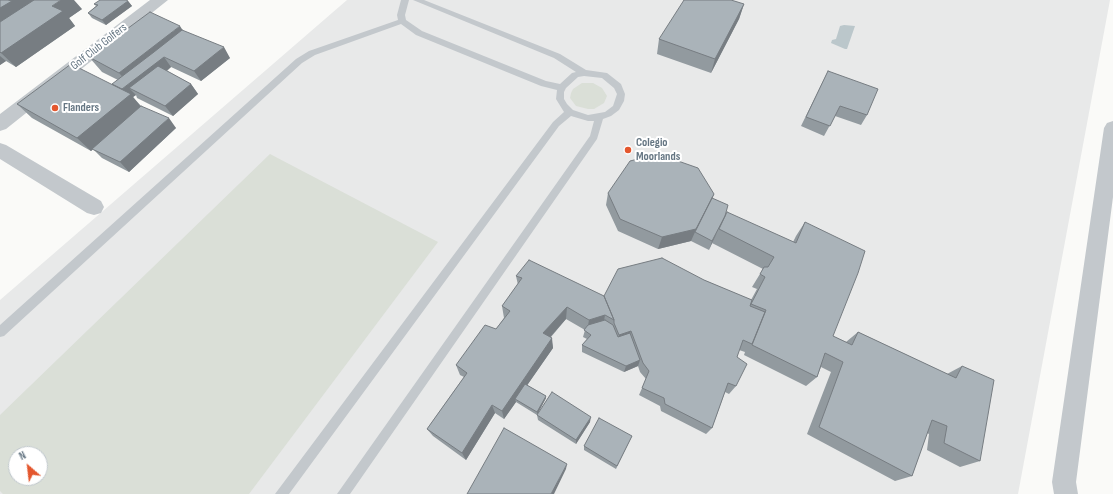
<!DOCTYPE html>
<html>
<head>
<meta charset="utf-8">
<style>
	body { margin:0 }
	#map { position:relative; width:1113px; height:494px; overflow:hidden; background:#fafaf8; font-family:"Sofia Sans Condensed",sans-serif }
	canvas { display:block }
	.north { position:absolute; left:8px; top:446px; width:40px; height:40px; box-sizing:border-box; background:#fff; border:1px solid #c1c8cd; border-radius:50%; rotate:332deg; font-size:11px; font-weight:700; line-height:16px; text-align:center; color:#657683 }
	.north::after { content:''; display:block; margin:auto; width:14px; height:18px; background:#e4572e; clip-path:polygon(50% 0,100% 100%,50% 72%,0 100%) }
</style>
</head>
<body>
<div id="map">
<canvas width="1113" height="494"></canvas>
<div class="north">N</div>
</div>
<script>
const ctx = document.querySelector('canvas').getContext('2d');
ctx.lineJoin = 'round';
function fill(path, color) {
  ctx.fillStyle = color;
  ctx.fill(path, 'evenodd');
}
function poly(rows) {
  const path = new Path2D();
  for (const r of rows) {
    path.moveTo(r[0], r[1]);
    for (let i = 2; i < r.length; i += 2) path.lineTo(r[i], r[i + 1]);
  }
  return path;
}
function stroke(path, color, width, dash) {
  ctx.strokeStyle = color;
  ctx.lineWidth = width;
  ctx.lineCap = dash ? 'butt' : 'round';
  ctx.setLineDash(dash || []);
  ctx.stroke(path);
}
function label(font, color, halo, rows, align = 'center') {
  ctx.font = font + ' "Sofia Sans Condensed",sans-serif';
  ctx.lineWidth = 4;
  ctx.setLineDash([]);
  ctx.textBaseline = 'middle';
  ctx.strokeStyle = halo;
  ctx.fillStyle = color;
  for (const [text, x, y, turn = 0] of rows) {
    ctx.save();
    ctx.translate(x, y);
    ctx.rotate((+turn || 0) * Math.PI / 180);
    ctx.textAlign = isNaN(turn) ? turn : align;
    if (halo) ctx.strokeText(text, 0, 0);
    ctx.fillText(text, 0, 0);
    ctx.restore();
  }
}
fill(poly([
	[347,0,1110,0,1018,494,0,494,0,300],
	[16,454,40,454,40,478,16,478]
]), '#e8e9e9');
fill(poly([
	[582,83,593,83,602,88,607,96,604,103,594,109,588,109,576,106,570,98,571,93,573,89],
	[270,154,438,242,249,494,3,494,0,491,0,415],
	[16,454,40,454,40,478,16,478]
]), '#dadfd7');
fill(poly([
	[844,25,855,26,847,49,845,49,831,43,832,40,836,39,840,26]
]), '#bbc7cb');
fill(poly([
	[401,0,409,0,405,15,406,20,422,31,546,81,560,84,572,73,576,72,554,58,413,0,424,0,560,54,586,70,607,73,621,84,625,94,624,101,619,110,611,116,603,119,597,139,350,494,337,494,590,136,594,121,588,121,571,116,559,126,289,494,275,494,553,122,564,112,556,99,557,90,541,86,416,35,401,24,315,55,302,63,4,336,0,337,0,325,296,59,309,51,398,20,397,15,401,0],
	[584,76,602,78,614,88,617,94,613,106,605,112,588,115,573,110,567,104,564,99,564,92,566,88,578,77,584,76]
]), '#c3c8cc');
fill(poly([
	[150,0,168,0,6,129,0,131,0,114,150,0],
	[1113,121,1113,197,1076,482,1078,494,1054,494,1052,482,1104,128,1107,123,1113,121],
	[0,143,6,145,101,201,104,207,101,213,94,215,87,213,0,159,0,143]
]), '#c3c8cc');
fill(poly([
	[0,0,82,9,69,18,75,26,16,67,6,61,0,65],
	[128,1,132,6,106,25,92,18,88,13,96,6,94,4],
	[744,4,739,19,711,73,657,54,659,39],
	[182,30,230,58,201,81,171,67,167,71,191,84,198,94,173,116,137,98,136,95,133,97,141,106,176,128,129,172,102,158,93,149,91,151,32,118,17,104,112,84,118,80,102,72,89,57],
	[828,71,867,115,861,125,835,116,824,136,801,126],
	[608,193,714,194,712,198,725,216,793,242,796,236,805,222,833,336,846,342,858,332,947,374,962,366,980,461,960,467,927,450,929,434,927,433,912,476,895,481,807,434,831,372,821,367,817,377,806,386,744,355,745,352,739,350,737,357,736,386,729,394,725,392,712,428,706,434,661,411,660,406,639,395,646,379,640,372,638,366,624,372,582,352,582,345,587,339,583,337,585,330,566,319,551,337,553,348,527,385,546,396,546,398,537,415,516,402,504,419,495,413,466,460,433,436,427,429,464,377,460,375,456,365,496,329,504,318,502,306,518,285,516,276,604,296,704,280,751,300,757,289,752,287,763,269,712,243,713,241,709,250,691,241,658,249,618,231,606,205],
	[537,415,590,422,576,444,538,420],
	[632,436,616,469,584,450,584,446]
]), '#929a9f');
fill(poly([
	[7,0,42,0,0,32,0,8],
	[61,0,74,0,82,9,69,18,75,26,16,67,1,53,52,6],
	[128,1,132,6,106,25,102,20],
	[744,4,739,19,711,73,715,59],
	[180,26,189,40,164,57,171,67,139,93,129,88,136,95,133,97,142,108,91,151,77,138,121,90,129,84,119,73],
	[224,47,230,58,201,81,194,71],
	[0,56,6,61,0,65],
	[191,84,198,94,173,116,165,106],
	[169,118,176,128,129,172,120,162],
	[714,194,709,207,695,232,691,241,658,249,662,237],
	[717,233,713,241,709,250,712,241],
	[567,307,566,319,544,344,543,333],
	[605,315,603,327,587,331,589,320],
	[631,331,628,340,617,344,619,335],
	[552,338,553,348,517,400,515,399,516,402,504,419,502,411],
	[640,360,638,366,624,372,626,366],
	[546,396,546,398,537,415,537,412],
	[492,405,495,413,466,460,462,453],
	[591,417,590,422,576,444,576,440],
	[567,464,566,469,554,494,551,494]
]), '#777d82');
const building = poly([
	[0,0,8,0,12,1,0,8,0,0],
	[34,0,61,0,52,6,63,11,1,53,0,52,0,22,34,0],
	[100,0,126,0,128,1,102,20,88,13,98,5,94,4,100,0],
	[684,0,731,0,744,4,715,59,659,39,684,0],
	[150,12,180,26,119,73,89,57,150,12],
	[182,30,224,47,194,71,164,57,122,89,112,84,154,52,182,30],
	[71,64,131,94,77,138,17,104,71,64],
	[158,66,191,84,165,106,129,88,158,66],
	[828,71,878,89,867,115,840,106,830,126,806,117,828,71],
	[141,106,169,118,120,162,92,149,141,106],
	[658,154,698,168,714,194,696,229,662,237,620,219,608,193,630,161,658,154],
	[712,198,728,205,725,216,712,241,695,232,712,198],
	[727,212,796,243,805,222,865,251,858,273,833,336,852,345,858,332,956,378,962,366,994,380,980,461,944,443,947,426,932,420,912,476,819,427,843,362,825,353,817,377,752,345,766,310,751,304,765,277,760,274,764,267,768,267,774,257,719,229,727,212],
	[662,258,704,280,752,300,750,306,765,312,752,344,743,340,737,357,747,364,736,386,728,383,712,428,665,404,664,398,642,388,649,371,643,363,631,331,619,335,614,323,614,320,604,296,618,269,662,258],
	[529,260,604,296,614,320,605,315,589,320,567,307,543,333,552,338,502,411,492,405,462,453,427,429,467,373,456,365,485,325,496,329,510,311,502,306,522,278,516,276,529,260],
	[605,320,613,325,618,337,630,333,640,360,626,366,582,345,591,335,584,330,588,325,605,320],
	[525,384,546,396,537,412,515,399,525,384],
	[552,392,591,417,576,440,537,415,552,392],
	[599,418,632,436,617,466,584,446,599,418],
	[504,428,567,464,551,494,467,494,504,428]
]);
fill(building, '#aab3b9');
stroke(building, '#777d82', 1);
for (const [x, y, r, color] of [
	[55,108,4,"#e4572e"],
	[628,150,4,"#e4572e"]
]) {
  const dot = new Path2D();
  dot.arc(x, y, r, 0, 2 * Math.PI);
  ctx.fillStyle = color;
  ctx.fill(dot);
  stroke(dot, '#fff', 1.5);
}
label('12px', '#657683', '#fff', [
	["Golf Club Golfers",99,47,-38]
]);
label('bold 12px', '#657683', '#fff', [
	["Flanders",63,108],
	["Colegio",636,143],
	["Moorlands",636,157]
], 'left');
</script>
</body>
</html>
